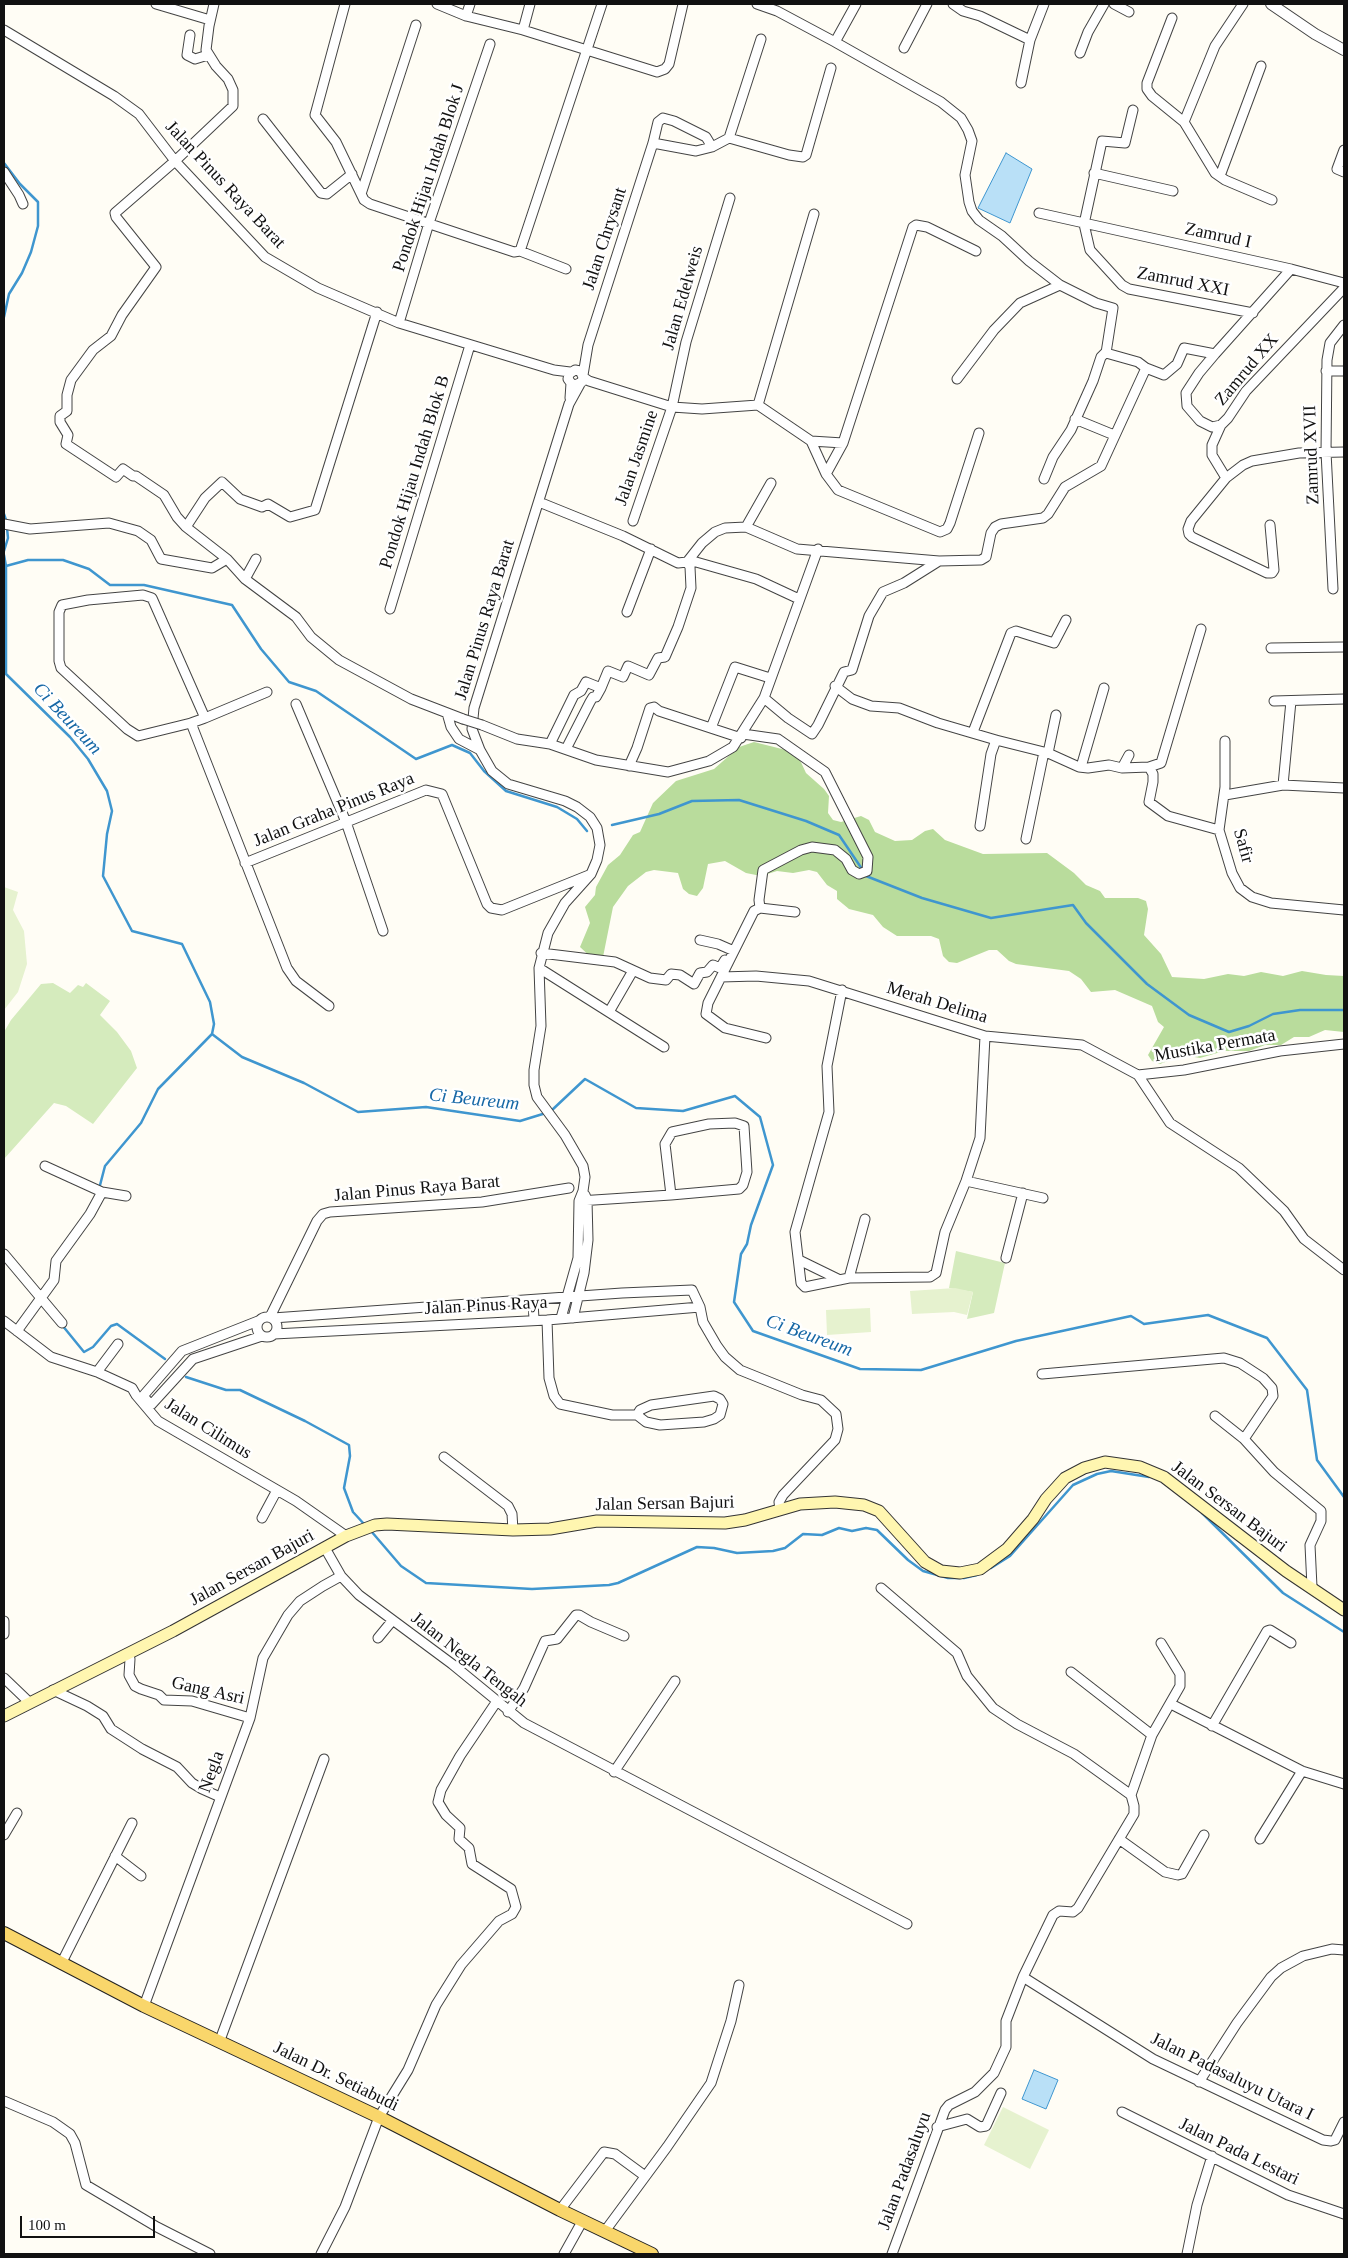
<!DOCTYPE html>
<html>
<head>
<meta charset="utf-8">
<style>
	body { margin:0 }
	#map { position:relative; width:1348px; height:2258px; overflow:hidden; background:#fffdf5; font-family:Georgia,serif }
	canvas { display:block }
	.frame { position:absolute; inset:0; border:5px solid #111; pointer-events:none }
	.scale { position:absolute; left:20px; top:2216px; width:135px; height:22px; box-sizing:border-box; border:2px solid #111; border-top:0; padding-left:6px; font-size:15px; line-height:18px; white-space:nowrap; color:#111; -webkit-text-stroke:4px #fff; paint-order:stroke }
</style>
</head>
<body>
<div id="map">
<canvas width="1348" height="2258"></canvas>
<div class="frame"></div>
<div class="scale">100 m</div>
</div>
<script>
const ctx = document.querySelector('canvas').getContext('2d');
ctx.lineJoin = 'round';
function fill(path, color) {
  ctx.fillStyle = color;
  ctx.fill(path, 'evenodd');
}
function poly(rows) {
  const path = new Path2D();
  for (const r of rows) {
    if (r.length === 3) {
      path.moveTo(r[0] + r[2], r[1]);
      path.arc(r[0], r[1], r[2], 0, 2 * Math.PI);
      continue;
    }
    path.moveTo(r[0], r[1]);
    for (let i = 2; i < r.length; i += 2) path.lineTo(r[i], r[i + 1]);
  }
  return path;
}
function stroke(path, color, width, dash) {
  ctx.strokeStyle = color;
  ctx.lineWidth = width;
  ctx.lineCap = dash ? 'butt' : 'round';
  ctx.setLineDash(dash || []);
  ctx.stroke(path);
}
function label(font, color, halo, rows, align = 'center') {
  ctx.font = font + ' Georgia,serif';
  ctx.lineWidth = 5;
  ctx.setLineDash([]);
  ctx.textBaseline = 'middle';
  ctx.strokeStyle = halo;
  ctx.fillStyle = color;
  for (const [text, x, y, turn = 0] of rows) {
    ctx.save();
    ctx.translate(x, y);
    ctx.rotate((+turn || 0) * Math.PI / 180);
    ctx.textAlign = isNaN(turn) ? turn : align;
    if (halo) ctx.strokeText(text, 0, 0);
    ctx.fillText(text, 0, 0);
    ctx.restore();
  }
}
fill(poly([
	[53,983,70,993,78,985,83,987,86,983,110,1001,100,1015,117,1032,131,1051,137,1068,93,1124,66,1106,54,1103,4,1159,4,1032,11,1020,41,984],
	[956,1251,1005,1263,994,1313,967,1319,973,1292,949,1288]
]), '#d5ebbd');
fill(poly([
	[754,742,794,752,799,758,806,773,824,789,829,796,828,813,833,820,841,822,861,816,869,820,875,832,895,841,912,840,925,831,933,829,945,840,983,854,1047,853,1074,873,1086,885,1100,891,1105,898,1138,898,1146,901,1148,909,1144,935,1161,954,1172,977,1204,979,1228,974,1244,976,1261,972,1283,976,1302,971,1326,975,1344,976,1344,1032,1325,1030,1309,1037,1294,1037,1281,1045,1265,1045,1249,1051,1224,1051,1200,1058,1183,1055,1160,1064,1152,1061,1148,1055,1164,1027,1158,1022,1152,1006,1115,990,1091,992,1081,979,1069,971,1016,964,1009,961,997,950,989,950,957,963,949,962,943,956,939,939,931,936,897,936,883,927,873,915,849,909,837,899,837,891,827,885,817,872,809,870,793,873,777,871,761,876,746,873,725,861,708,864,703,888,697,896,689,894,683,889,678,873,654,870,646,872,628,886,613,907,603,957,595,961,580,947,590,923,585,907,595,895,596,887,608,865,620,855,633,835,640,832,653,803,676,781,714,769,739,747]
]), '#b9dc9c');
fill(poly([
	[4,887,18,892,13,910,24,931,27,964,18,992,4,1010],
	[955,1288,973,1292,967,1315,954,1312,912,1314,910,1291],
	[870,1308,871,1332,827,1335,826,1310],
	[1003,2107,1049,2130,1030,2169,984,2145]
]), '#e6f2cf');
const water = poly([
	[1006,153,1032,169,1010,223,978,208,1006,153],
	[1034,2070,1058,2080,1046,2109,1022,2099,1034,2070]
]);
fill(water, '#b9e0f7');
stroke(water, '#3f96cf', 1);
stroke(poly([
	[4,163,20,184,38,202,38,226,31,252,22,273,9,294,4,317],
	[4,514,7,523],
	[4,551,8,538,7,528],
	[4,555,6,566,28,560,63,560,89,569,110,585,144,585,232,605,261,649,289,682,316,691,416,759,452,745,470,753,484,771,506,791,557,807,577,819,587,831],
	[6,566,6,674,70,737,88,759,107,791,112,811,107,834,103,876,132,931,182,944,210,1002,214,1024,212,1034,242,1057,304,1083,358,1112,426,1107,520,1121,546,1113],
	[612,825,659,814,692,801,739,800,806,821,839,835,862,869],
	[865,874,866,876,922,898,991,918,1073,905,1086,923,1147,984,1189,1015,1229,1032,1249,1026,1273,1014,1300,1010,1344,1010],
	[551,1111,585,1079,636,1108,683,1111,735,1096,760,1117,773,1165,751,1225,747,1244,741,1254,734,1302,753,1331,860,1369,921,1370,1016,1341,1131,1316,1144,1324,1208,1315,1267,1338,1307,1390,1317,1460,1344,1497],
	[99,1189,105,1166,141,1123,158,1089,212,1034],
	[62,1325,84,1352,93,1347,111,1326,117,1324,165,1359],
	[186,1377,226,1390,240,1390,305,1421,349,1445,350,1456,344,1488,353,1512,365,1525],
	[1202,1513,1283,1593,1344,1632],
	[371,1531,401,1566,426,1583,532,1589,609,1585,618,1583,697,1547,714,1548,737,1553,773,1551,785,1548,803,1534,822,1535,839,1528,852,1531,866,1528,877,1530,908,1560,923,1571,948,1578,964,1578,977,1575],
	[991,1568,1010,1556,1073,1485,1097,1474,1111,1471,1149,1477]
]), '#3f96cf', 2.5);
const minor = poly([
	[156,4,210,20],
	[214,4,209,26,206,50,216,66,228,79,233,90,233,106,175,161,115,213,116,217,156,267,122,315,111,336,93,350,71,380,67,395,67,411,60,416,60,422,68,435,66,444,116,477,123,469,133,476,136,476,164,495,177,517,186,527,227,559,245,579,296,617,311,637,339,660,411,699,463,719],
	[345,4,315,115,336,142,364,200,370,204,514,252,520,251,566,269],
	[437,4,466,16,523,30,657,72,665,69,669,64,683,4],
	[757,4,777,11,835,42,941,102,961,118,968,130,972,141,965,175,969,202,972,211,979,220,1002,236,1029,261,1060,285,1096,303,1113,308,1106,353,1138,362,1146,368,1164,375,1177,364,1184,348,1215,354],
	[953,4,963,11,980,16,1030,40,1044,4],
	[1114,4,1129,12],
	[1243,4,1215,46,1184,122,1215,173,1225,180,1272,200],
	[466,16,470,4],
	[1172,18,1147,83,1147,89,1152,96,1184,122],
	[4,30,114,96,139,114,175,161,265,257,318,288,399,323,554,370,570,372],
	[523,30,530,4],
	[190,35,187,55,195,59,208,55],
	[835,42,856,4],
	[904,48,927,4],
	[1080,53,1088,32,1104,4],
	[1021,83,1030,40],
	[1133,110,1125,143,1102,141,1084,224,1090,250,1122,285,1129,289,1253,313],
	[263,119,321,193,327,194,352,174],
	[729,138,789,155,803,157,806,155,831,68],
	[729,138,761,39],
	[653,143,696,151,712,147,729,138],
	[1344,150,1337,169,1344,172],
	[4,172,19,195,23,204],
	[1094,173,1173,191],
	[1220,176,1261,66],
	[361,194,416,25],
	[1039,213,1291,269,1344,283],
	[520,251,602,4],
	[1291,269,1215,354,1199,373,1186,393,1187,406,1200,421,1212,427,1221,425,1228,418,1246,391,1344,288],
	[399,323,429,223,490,44],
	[1326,371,1344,371],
	[583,375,588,345,653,143,658,122,663,118,674,121,706,137,712,147],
	[583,377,589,381,672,407,702,409,758,405,811,441,843,443],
	[957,379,994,330,1020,303,1060,285],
	[570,398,571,383,568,379,569,374,575,370,580,371,583,377,582,382,575,385,571,383],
	[758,405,814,214],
	[1075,419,1114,435],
	[1221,425,1212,445,1212,455,1226,478],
	[811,441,826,474,838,490,940,532,947,529,950,523,979,433],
	[826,474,843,443,913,227,916,225,927,227,976,251],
	[1044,479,1053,457,1071,430,1093,381,1101,357,1106,352],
	[539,502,623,536,678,563,687,562,702,543,715,532,725,528,746,527,797,549,939,561,981,560,986,557,991,533,995,527,1001,524,1043,518,1048,514,1065,487,1101,466,1146,368],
	[633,521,672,407,686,342,730,198],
	[4,524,30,529,109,523,138,531,151,540,161,559,212,568,227,559],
	[1270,525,1274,570,1272,573,1267,573,1192,537,1189,534,1188,529,1191,521,1226,478,1243,465,1252,461,1299,453,1344,452],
	[186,527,205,498,222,482,240,499,262,507,268,504,290,517,315,510,377,312],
	[746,527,771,483],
	[689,560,756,579,799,599],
	[245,579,256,559],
	[1333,589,1326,452,1327,360,1330,343,1344,325],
	[390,609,470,345],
	[627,612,651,549],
	[1271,648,1344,647],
	[835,686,852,699,871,706,899,708,938,723,996,740,1048,753,1079,767,1088,768,1109,765,1122,768,1149,767,1161,763,1201,629],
	[764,698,818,549],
	[1274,701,1344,699],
	[296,704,346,822,383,931],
	[447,713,451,727,459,739,480,750],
	[205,718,152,598,143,595,88,600,62,605,59,612,59,661,61,668,127,729,138,736,191,723,205,718,267,692],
	[191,723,287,968,296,981,329,1006],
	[482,725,517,739,550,744,596,760,668,772,709,761,733,747,764,698,788,718,812,734,818,725,844,672,852,670,869,616,883,592,904,583,939,561],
	[711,728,735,667,770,678],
	[973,732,1011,633,1016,631,1054,643,1066,620],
	[743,734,778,739,825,772,868,857,867,871,859,874,852,870,846,859,835,850,812,847,801,850,763,870,759,900,760,908],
	[1225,741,1225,787,1219,830,1232,873,1240,888,1252,897,1271,903,1344,910],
	[550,744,574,695,581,691,586,682,601,688,608,671,623,677,628,666,649,675,658,658,665,657,678,627,691,588,690,567,687,562],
	[566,749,590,702,593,697,596,697,601,688],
	[1048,753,1056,715],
	[629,766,637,748,650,708,654,707,659,711,741,738],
	[1081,767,1104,688],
	[1149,767,1153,774,1153,782,1149,802,1168,816,1219,830],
	[1122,768,1129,755],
	[1283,785,1291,701],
	[1225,795,1283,785,1344,788],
	[980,826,991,754,996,740],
	[1026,839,1044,752],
	[245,863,426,790,442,794,487,904,491,908,502,910,589,875],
	[700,940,718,944,734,951],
	[541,953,615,962,650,978,666,980,671,974,680,975,694,984,700,973,707,972,713,965,720,968,725,960],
	[539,968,664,1047],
	[721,977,756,976,809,981,985,1036,1082,1045,1138,1075,1170,1123,1239,1168,1284,1211,1304,1239,1344,1270],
	[842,990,827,1066,829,1112,795,1232,801,1283,805,1287,849,1278,930,1277,936,1273,945,1232,966,1181,980,1138,985,1036],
	[609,1012,631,974],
	[766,1038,725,1028,706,1014,708,1003,754,911,760,908,795,912],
	[1138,1075,1184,1070,1280,1051,1344,1044],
	[45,1166,102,1192,126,1196],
	[966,1181,1043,1198],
	[579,1201,671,1195,739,1189,743,1185,747,1172,744,1126,735,1123,709,1124,672,1132,665,1144,671,1195],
	[4,1254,62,1323],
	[1006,1258,1023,1193],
	[799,1260,840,1280],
	[849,1278,865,1219],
	[533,1300,534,1320],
	[267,1327,10],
	[270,1317,317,1221,323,1214,330,1212,482,1202,569,1188],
	[273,1318,622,1293,692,1290,700,1307,703,1322,717,1346,725,1357,740,1370,802,1395,821,1400,836,1414,838,1429,835,1440,783,1495,779,1502,780,1509],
	[561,1318,578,1258,579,1201,583,1191,585,1177,583,1166,565,1135,537,1097,534,1085,534,1070,541,1026,539,968,548,933,565,903,591,874,597,860,600,845,597,828,590,817,577,807,565,801,508,784,492,771,480,750,472,729,474,708,569,404,580,384],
	[573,1318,584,1273,588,1240,587,1200,585,1195],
	[547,1320,549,1378,554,1396,560,1404,612,1415,637,1415,640,1410,651,1405,714,1396,720,1399,723,1404,720,1415,714,1419,704,1422,660,1425,646,1422,637,1415],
	[4,1321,51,1357,97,1372,132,1388,136,1395,158,1421,296,1501,346,1536],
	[258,1321,182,1351,143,1396,151,1405,193,1359,262,1336],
	[17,1331,54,1280,56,1261,90,1214,102,1192],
	[274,1334,547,1320,700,1307],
	[97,1372,118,1344],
	[1042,1374,1224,1358,1240,1363,1263,1378,1272,1388,1273,1396,1244,1439,1274,1472,1321,1511,1321,1521,1310,1545,1312,1587],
	[1215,1416,1244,1439],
	[444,1457,508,1506,512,1514,513,1530],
	[262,1518,277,1490],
	[325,1548,341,1576,359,1595,452,1664,524,1723,907,1924],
	[881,1588,957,1653,967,1676,993,1708,1017,1724,1074,1754,1131,1795],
	[4,1621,4,1634],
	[378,1638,392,1621],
	[126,1654,130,1659,129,1675,135,1686,141,1689,159,1695,164,1700,192,1701,250,1718],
	[1071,1672,1152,1735],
	[4,1678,29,1702],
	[53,1690,87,1706,103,1716,111,1729,142,1749,177,1767,192,1783,202,1789,220,1797],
	[1171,1704,1302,1771,1344,1784],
	[508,1712,524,1688,545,1641,557,1639,576,1615,579,1615,591,1622,624,1636],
	[1212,1726,1267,1631,1270,1630,1291,1643],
	[614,1772,675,1681],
	[4,1835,17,1813],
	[1119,1839,1165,1872,1178,1875,1182,1874,1204,1835],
	[1260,1839,1302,1771],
	[115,1856,141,1876],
	[61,1964,132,1823],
	[1023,1977,1153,2059,1323,2140,1331,2141,1335,2140,1344,2122],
	[144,2006,250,1718,263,1658,288,1615,300,1601,323,1586,341,1576],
	[220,2040,324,1759],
	[1199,2082,1237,2023,1271,1977,1281,1968,1303,1956,1332,1949,1344,1950],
	[4,2101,53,2122,70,2134,75,2143,86,2185,157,2227,210,2254],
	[1122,2112,1288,2195,1344,2214],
	[937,2127,967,2119,980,2127,986,2126,1001,2093],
	[560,2210,604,2152,615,2154,645,2176],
	[605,2231,667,2147,711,2083,731,2021,739,1985],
	[321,2254,345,2207,379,2117,408,2070,436,2005,461,1965,499,1921,512,1914,516,1907,511,1889,472,1864,469,1848,459,1839,460,1828,446,1815,438,1802,441,1790,460,1756,497,1701],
	[564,2254,583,2220],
	[892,2254,945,2110,949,2105,975,2092,994,2073,1006,2047,1006,2021,1023,1977,1053,1915,1059,1911,1073,1912,1078,1908,1134,1814,1134,1806,1131,1795,1152,1735,1180,1686,1180,1674,1161,1643],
	[1187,2254,1197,2205,1212,2156]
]);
const tertiary = poly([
	[1271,4,1315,34,1344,50]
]);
const secondary = poly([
	[4,1716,173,1631,346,1536,375,1525,387,1524,513,1530,550,1529,597,1521,725,1523,745,1520,800,1504,835,1502,864,1505,879,1511,925,1562,941,1571,960,1573,980,1569,1007,1549,1033,1519,1046,1499,1065,1478,1084,1468,1105,1462,1140,1467,1164,1477,1286,1571,1344,1610]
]);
const primary = poly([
	[4,1933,144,2006,379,2117,560,2210,652,2254]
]);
stroke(minor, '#444', 11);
stroke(tertiary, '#444', 12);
stroke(secondary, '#333', 13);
stroke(primary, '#222', 14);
stroke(minor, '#fff', 9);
stroke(tertiary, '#fff', 10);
stroke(secondary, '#fff6b0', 11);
stroke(primary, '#f9d66b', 12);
const minorBridge = poly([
	[463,719,482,725]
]);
stroke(minorBridge, '#444', 11, []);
stroke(minorBridge, '#fff', 9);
label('18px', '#111', '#fff', [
	["Pondok Hijau Indah Blok J",429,178,-72],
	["Jalan Pinus Raya Barat",225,185,47],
	["Zamrud I",1218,236,12],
	["Jalan Chrysant",605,239,-72],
	["Zamrud XXI",1183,282,11],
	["Jalan Edelweis",683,298,-74],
	["Zamrud XX",1247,370,-50],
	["Zamrud XVII",1312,455,-92],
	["Jalan Jasmine",637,458,-71],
	["Pondok Hijau Indah Blok B",415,472,-73],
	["Jalan Pinus Raya Barat",485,620,-73],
	["Jalan Graha Pinus Raya",334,810,-22],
	["Safir",1243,846,74],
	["Merah Delima",937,1003,17],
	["Mustika Permata",1215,1046,-10],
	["Jalan Pinus Raya Barat",417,1189,-5],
	["Jalan Pinus Raya",486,1306,-3],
	["Jalan Cilimus",208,1429,32],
	["Jalan Sersan Bajuri",665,1504,-1],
	["Jalan Sersan Bajuri",1229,1507,37],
	["Jalan Sersan Bajuri",252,1568,-29],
	["Jalan Negla Tengah",469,1660,38],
	["Gang Asri",208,1691,13],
	["Negla",212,1772,-70],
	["Jalan Dr. Setiabudi",336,2077,26],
	["Jalan Padasaluyu Utara I",1232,2077,26],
	["Jalan Pada Lestari",1239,2152,26],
	["Jalan Padasaluyu",905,2171,-70]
]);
label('italic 19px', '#1768a6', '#fff', [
	["Ci Beureum",67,719,47],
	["Ci Beureum",474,1100,6],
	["Ci Beureum",809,1336,20]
]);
</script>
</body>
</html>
